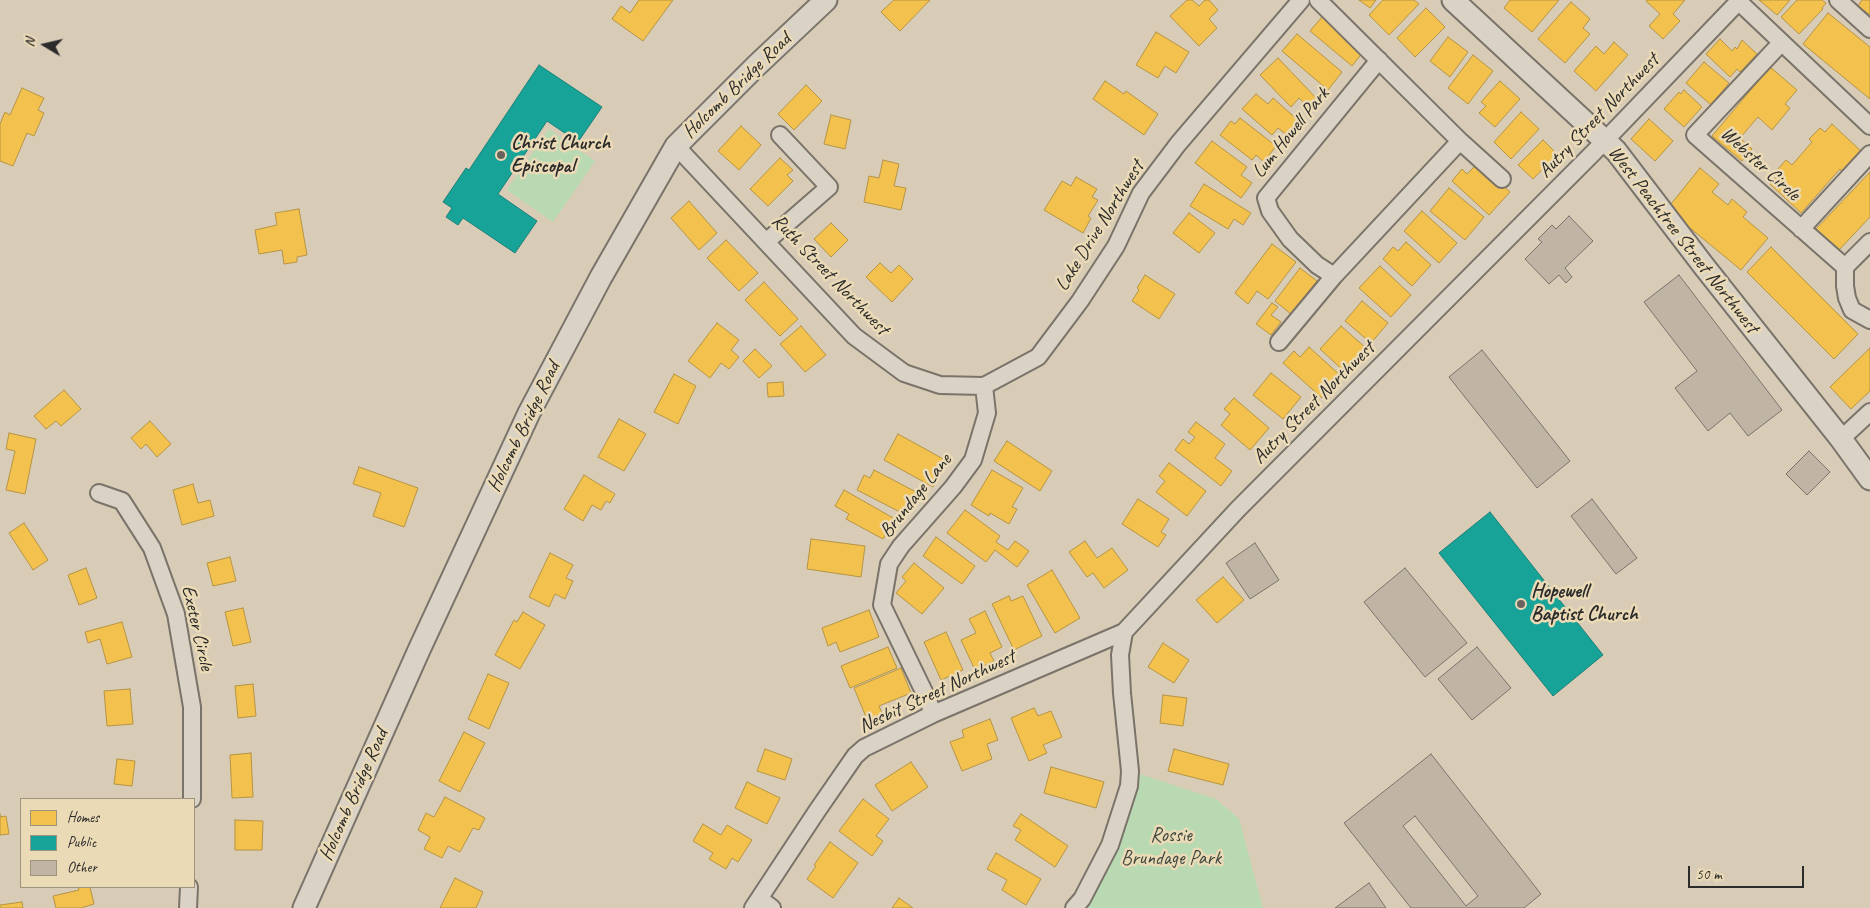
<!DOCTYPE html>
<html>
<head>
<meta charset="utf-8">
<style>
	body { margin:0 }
	#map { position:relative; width:1870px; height:908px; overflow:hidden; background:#d8ccb7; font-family:Caveat,sans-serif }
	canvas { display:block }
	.legend { position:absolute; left:20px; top:798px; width:175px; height:90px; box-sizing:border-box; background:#ebdab6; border:1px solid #9e947e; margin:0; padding:6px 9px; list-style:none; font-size:15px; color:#2b2b2b }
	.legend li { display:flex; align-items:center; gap:10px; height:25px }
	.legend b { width:25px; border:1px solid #9e947e }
	.north { position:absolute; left:20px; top:20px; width:50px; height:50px; -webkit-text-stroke:4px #ebdab6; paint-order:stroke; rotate:279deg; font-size:14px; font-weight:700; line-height:20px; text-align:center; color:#2b2b2b }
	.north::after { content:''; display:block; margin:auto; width:18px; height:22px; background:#2b2b2b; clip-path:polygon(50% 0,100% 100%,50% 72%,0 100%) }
	.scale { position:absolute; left:1688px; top:866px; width:116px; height:22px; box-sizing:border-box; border:2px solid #2b2b2b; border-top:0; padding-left:6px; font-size:15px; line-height:18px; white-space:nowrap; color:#2b2b2b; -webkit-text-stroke:4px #ebdab6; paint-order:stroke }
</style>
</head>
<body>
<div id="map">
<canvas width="1870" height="908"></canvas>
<ul class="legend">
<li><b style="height:14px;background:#f2c14e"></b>Homes</li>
<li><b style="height:14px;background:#17a398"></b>Public</li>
<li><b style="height:14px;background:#c0b4a4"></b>Other</li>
</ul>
<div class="north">N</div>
<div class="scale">50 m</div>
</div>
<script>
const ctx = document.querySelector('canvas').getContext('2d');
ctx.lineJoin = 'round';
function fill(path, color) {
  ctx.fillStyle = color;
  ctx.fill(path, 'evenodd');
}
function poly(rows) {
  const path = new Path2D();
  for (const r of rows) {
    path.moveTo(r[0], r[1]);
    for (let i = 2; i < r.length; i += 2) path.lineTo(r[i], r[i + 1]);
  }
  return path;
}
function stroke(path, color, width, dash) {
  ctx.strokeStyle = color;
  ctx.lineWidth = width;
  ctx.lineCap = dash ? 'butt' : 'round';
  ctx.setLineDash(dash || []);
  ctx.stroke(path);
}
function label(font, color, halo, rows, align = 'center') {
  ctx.font = font + ' Caveat,sans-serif';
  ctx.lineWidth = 5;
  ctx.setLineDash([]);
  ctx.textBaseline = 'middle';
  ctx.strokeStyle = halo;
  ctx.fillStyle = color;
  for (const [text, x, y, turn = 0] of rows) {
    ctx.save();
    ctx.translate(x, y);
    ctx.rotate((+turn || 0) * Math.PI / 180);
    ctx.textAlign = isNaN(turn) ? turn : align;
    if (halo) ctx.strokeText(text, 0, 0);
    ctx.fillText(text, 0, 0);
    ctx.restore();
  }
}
fill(poly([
	[549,129,595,161,553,222,507,190],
	[1130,771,1216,799,1239,819,1263,908,1074,908,1082,899]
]), '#b9d9b3');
const homes = poly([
	[639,0,673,0,643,41,612,19,621,6,630,13,639,0],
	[894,0,930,0,900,31,881,12,894,0],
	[1187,0,1192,0,1199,6,1205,0,1209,0,1218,10,1209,19,1217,28,1199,46,1170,16,1187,0],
	[1359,0,1376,0,1370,8,1359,0],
	[1383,0,1414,0,1419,4,1389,35,1369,15,1383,0],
	[1510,0,1559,0,1532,32,1504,8,1510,0],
	[1647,0,1685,0,1673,14,1680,21,1663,39,1649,26,1660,14,1646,1,1647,0],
	[1759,0,1790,0,1777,15,1759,0],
	[1797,0,1822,0,1826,3,1822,8,1823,9,1799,34,1781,17,1797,0],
	[1862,0,1870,0,1870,15,1858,6,1862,0],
	[1571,2,1590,19,1583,28,1590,34,1565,63,1538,39,1571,2],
	[1426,8,1445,27,1415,57,1397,38,1426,8],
	[1828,13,1870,47,1870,99,1803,44,1828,13],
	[1322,17,1363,52,1352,66,1310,31,1322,17],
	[1156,32,1189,52,1176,73,1165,66,1158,78,1136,65,1156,32],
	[1297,34,1342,72,1328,90,1282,51,1297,34],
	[1448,37,1468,52,1450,77,1430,61,1448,37],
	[1720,39,1732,51,1735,47,1737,49,1742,40,1757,54,1740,72,1737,69,1730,77,1706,54,1720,39],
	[1614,42,1628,55,1596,91,1574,71,1596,46,1604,54,1614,42],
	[1473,55,1493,71,1468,104,1448,88,1473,55],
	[1278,58,1318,100,1309,108,1299,98,1291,107,1260,75,1278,58],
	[1704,62,1729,83,1711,105,1686,83,1704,62],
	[1770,67,1797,90,1785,104,1790,108,1772,130,1758,117,1740,138,1752,149,1742,161,1712,136,1770,67],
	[1105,81,1124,94,1126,91,1158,114,1144,135,1093,99,1105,81],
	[1500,81,1520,99,1495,127,1479,113,1486,106,1481,102,1500,81],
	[806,85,822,101,794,130,778,114,806,85],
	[22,88,44,98,38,110,44,113,34,136,27,133,13,166,0,161,0,124,5,112,10,115,22,88],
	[1684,90,1702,107,1684,127,1664,109,1679,92,1681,94,1684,90],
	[1256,94,1268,104,1273,98,1300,122,1288,136,1278,128,1272,135,1242,109,1256,94],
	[1521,112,1539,129,1511,159,1494,142,1521,112],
	[831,115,851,120,845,149,824,144,831,115],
	[1240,118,1276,146,1264,162,1256,155,1252,160,1220,135,1231,121,1235,124,1240,118],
	[1649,119,1673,141,1655,161,1631,139,1649,119],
	[1832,124,1862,152,1843,173,1840,169,1801,213,1770,184,1779,174,1776,171,1786,160,1792,165,1812,142,1809,139,1820,128,1825,132,1832,124],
	[741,126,761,145,739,170,718,151,741,126],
	[1543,140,1557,154,1533,179,1518,165,1543,140],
	[1212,141,1247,167,1241,175,1252,183,1241,198,1195,163,1212,141],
	[780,158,793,170,787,175,793,181,768,206,750,189,780,158],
	[883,160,899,164,894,186,906,188,901,210,864,202,869,176,879,178,883,160],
	[1478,163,1510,192,1489,215,1452,181,1462,169,1467,174,1478,163],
	[1700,168,1719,184,1712,192,1728,205,1732,199,1747,212,1743,217,1768,238,1741,270,1667,209,1700,168],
	[1870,172,1870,217,1839,250,1816,229,1870,172],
	[1076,177,1097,189,1092,197,1098,200,1088,216,1091,218,1083,233,1044,210,1062,181,1071,186,1076,177],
	[1204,184,1251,213,1243,225,1234,219,1228,229,1190,206,1204,184],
	[1449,188,1484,217,1465,240,1430,211,1449,188],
	[689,201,717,233,699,250,671,218,689,201],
	[299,209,307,255,297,257,297,262,284,264,282,250,259,254,255,230,277,225,275,213,299,209],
	[1422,211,1457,243,1439,263,1404,231,1422,211],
	[1189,213,1215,233,1199,253,1173,233,1189,213],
	[831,223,848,240,831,257,814,239,831,223],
	[726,240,758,273,739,291,707,258,726,240],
	[1406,242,1431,265,1412,286,1383,259,1393,247,1398,251,1406,242],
	[1272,244,1296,262,1268,299,1257,291,1248,304,1235,293,1272,244],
	[1771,247,1858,334,1834,359,1747,272,1771,247],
	[880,263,891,273,899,265,913,279,892,302,866,277,880,263],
	[1380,266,1411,295,1391,317,1359,288,1380,266],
	[1300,268,1317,281,1291,314,1275,301,1300,268],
	[1145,275,1175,294,1159,319,1132,301,1139,290,1137,288,1145,275],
	[764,282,798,319,780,336,745,300,764,282],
	[1362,301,1388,323,1371,343,1345,321,1362,301],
	[1272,303,1278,307,1271,315,1281,322,1271,335,1256,324,1272,303],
	[717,323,739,340,731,350,739,357,729,369,721,363,710,378,688,361,717,323],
	[801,326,826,355,805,372,780,344,801,326],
	[1341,326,1367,349,1346,373,1320,349,1341,326],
	[1309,347,1341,376,1322,398,1283,363,1294,351,1300,357,1309,347],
	[1870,348,1870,391,1851,409,1830,387,1870,348],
	[755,349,772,366,759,378,743,361,755,349],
	[1271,373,1301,397,1283,419,1253,395,1271,373],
	[674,374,696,386,678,424,654,412,674,374],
	[783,382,784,396,768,397,767,383,783,382],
	[64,390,81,409,61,426,56,421,46,429,34,416,64,390],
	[1234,398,1269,428,1250,450,1221,425,1230,414,1224,409,1234,398],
	[619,419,646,434,624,471,598,457,619,419],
	[150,421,171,444,157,457,146,444,141,449,131,438,150,421],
	[1196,422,1225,444,1215,458,1232,471,1221,486,1175,450,1183,439,1189,444,1195,437,1188,432,1196,422],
	[9,433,36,439,25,494,6,490,15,451,6,449,9,433],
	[898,434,947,461,933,487,884,460,898,434],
	[1007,441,1052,471,1040,491,994,461,1007,441],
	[1169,463,1206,491,1187,516,1156,492,1165,481,1159,476,1169,463],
	[359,467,418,488,404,527,373,516,381,493,353,484,359,467],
	[874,470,920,494,915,505,910,503,904,514,857,490,864,475,870,478,874,470],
	[992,470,1023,488,1012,507,1017,509,1009,524,990,513,989,516,971,505,992,470],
	[584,475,615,494,610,503,606,501,601,510,592,505,583,521,564,509,584,475],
	[193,484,198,503,210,500,214,516,182,525,173,490,193,484],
	[844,490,895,519,883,539,846,519,849,514,835,506,844,490],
	[1138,499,1169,519,1161,532,1166,535,1158,547,1122,524,1138,499],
	[965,510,1000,536,996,542,1008,550,1015,541,1029,551,1017,567,995,550,986,562,947,533,965,510],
	[24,523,48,560,33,570,9,533,24,523],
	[936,537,975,566,962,584,923,556,936,537],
	[811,539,865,546,861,577,807,569,811,539],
	[1085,541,1097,558,1112,548,1128,570,1104,588,1093,573,1087,577,1069,552,1085,541],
	[550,553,573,565,566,578,573,581,565,599,555,594,549,607,529,597,550,553],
	[230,557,236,581,213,586,207,563,230,557],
	[914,563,944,588,922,614,896,593,906,581,902,577,914,563],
	[86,568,97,598,79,605,68,575,86,568],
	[1052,570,1080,618,1055,633,1027,585,1052,570],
	[1223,577,1244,600,1217,623,1196,600,1223,577],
	[1009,596,1011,601,1023,596,1042,636,1014,650,992,604,1009,596],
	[243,608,251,642,233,646,225,612,243,608],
	[869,610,879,637,840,652,836,642,828,646,822,628,869,610],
	[985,611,1002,647,990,653,994,661,975,670,961,640,976,633,969,619,985,611],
	[523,612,545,625,520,669,495,655,514,620,517,622,523,612],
	[122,622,132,657,107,664,100,639,88,643,85,632,122,622],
	[946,632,963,670,941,680,924,642,946,632],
	[1163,643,1189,660,1174,683,1148,667,1163,643],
	[888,647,897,668,850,688,841,666,888,647],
	[901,668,911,693,879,706,884,718,869,724,854,688,901,668],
	[488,674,509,683,489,729,468,719,488,674],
	[253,684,256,716,238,718,235,686,253,684],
	[130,689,133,724,107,726,104,691,130,689],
	[1163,695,1187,698,1183,726,1160,723,1163,695],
	[1034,708,1038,716,1051,711,1062,737,1043,745,1047,753,1029,761,1011,718,1034,708],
	[990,719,998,740,987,744,992,759,962,771,950,742,964,737,962,730,990,719],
	[464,732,485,743,460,792,439,781,464,732],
	[765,749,792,759,785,780,757,771,765,749],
	[1174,749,1229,764,1223,785,1168,771,1174,749],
	[251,753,253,797,232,798,230,755,251,753],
	[117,759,135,761,132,786,114,784,117,759],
	[911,762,928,787,892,811,875,785,911,762],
	[1051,767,1104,782,1096,808,1044,793,1051,767],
	[747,782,780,798,767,824,735,808,747,782],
	[445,797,485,818,479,830,473,828,460,852,448,846,442,858,424,849,430,837,418,830,426,813,434,817,445,797],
	[863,799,889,819,876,836,883,841,872,856,839,831,863,799],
	[0,814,0,817,6,816,9,834,0,835,0,814],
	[1021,814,1068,846,1055,867,1015,840,1021,830,1013,826,1021,814],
	[235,820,263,821,262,850,235,850,235,820],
	[703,824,721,835,727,825,752,840,738,862,732,858,726,869,709,859,713,853,693,841,703,824],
	[830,842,858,863,833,898,807,879,816,866,814,865,830,842],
	[996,853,1041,879,1026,905,1002,890,1007,880,987,869,996,853],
	[455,878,483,892,476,908,440,908,455,878],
	[78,887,90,887,94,904,81,908,56,908,53,896,79,890,78,887],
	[899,898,913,908,892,908,899,898],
	[22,902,23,908,0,908,0,905,22,902]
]);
fill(homes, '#f2c14e');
stroke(homes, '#b69444', 1);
const public = poly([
	[539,65,602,107,578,142,547,121,498,194,537,221,515,253,463,218,458,225,446,217,452,208,443,202,466,168,469,170,539,65],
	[1490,512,1603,655,1553,696,1439,553,1490,512]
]);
fill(public, '#17a398');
stroke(public, '#1d7f77', 1);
const building = poly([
	[1569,216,1593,241,1565,268,1572,277,1566,283,1559,275,1549,284,1525,259,1542,242,1538,239,1552,225,1556,229,1569,216],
	[1679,275,1782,410,1748,436,1730,413,1708,431,1675,388,1697,371,1644,302,1679,275],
	[1482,350,1570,461,1537,488,1449,377,1482,350],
	[1809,451,1830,472,1807,495,1786,474,1809,451],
	[1592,499,1637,558,1616,574,1571,516,1592,499],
	[1255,543,1279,580,1250,599,1226,563,1255,543],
	[1405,568,1467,643,1425,677,1364,602,1405,568],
	[1477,647,1511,688,1472,720,1438,679,1477,647],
	[1431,754,1541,894,1524,908,1411,908,1344,823,1431,754],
	[1415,816,1478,896,1466,906,1403,826,1415,816],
	[1369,883,1386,908,1335,908,1369,883]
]);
fill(building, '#c0b4a4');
stroke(building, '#79736a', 1);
const minor = poly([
	[1318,0,1460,141,1502,179],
	[1737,0,1870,126],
	[1838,0,1870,29],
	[1781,43,1695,135,1845,267],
	[676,146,854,336,904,373,940,385,984,386,1038,357,1080,301,1116,246,1141,193,1178,144,1301,0],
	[1801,229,1870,154],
	[767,241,829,187,780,135],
	[1845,267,1845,286,1847,298,1852,310,1870,320],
	[1845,267,1870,242],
	[1334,276,1317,265,1290,239,1270,211,1266,198,1379,60],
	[1279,342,1334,276,1460,141],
	[1841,439,1870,412],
	[99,493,122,501,152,548,176,614,192,707,192,799],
	[933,714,928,700,882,605,889,564,901,546,953,487,973,460,987,413,984,386],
	[760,899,772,908],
	[188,908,189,887],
	[753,908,817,811,855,756,864,748,933,714,1124,632],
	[1074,908,1082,899,1110,845,1129,786,1130,771,1122,693,1120,655,1124,632,1238,509,1593,153,1740,0]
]);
const tertiary = poly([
	[1453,0,1616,151,1703,265,1841,439,1870,479],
	[304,908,419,650,529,413,601,277,676,146,756,66,826,0]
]);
stroke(minor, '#79736a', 20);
stroke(tertiary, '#79736a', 25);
stroke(minor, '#dad3c5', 16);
stroke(tertiary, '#dad3c5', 21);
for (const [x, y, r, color] of [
	[501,155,5,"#68635c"],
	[1521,604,5,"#68635c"]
]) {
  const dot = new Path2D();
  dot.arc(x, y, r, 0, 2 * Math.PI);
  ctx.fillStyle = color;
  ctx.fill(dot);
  stroke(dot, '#ebdab6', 2);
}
label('20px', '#2b2b2b', '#ebdab6', [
	["Holcomb Bridge Road",737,86,-44],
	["Autry Street Northwest",1599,116,-46],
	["Lum Howell Park",1291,133,-51],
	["Webster Circle",1760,164,42],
	["Lake Drive Northwest",1100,226,-58],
	["West Peachtree Street Northwest",1683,240,52],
	["Ruth Street Northwest",830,275,46],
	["Autry Street Northwest",1314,403,-45],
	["Holcomb Bridge Road",524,427,-64],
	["Brundage Lane",916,496,-51],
	["Exeter Circle",197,628,77],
	["Nesbit Street Northwest",937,692,-25],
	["Holcomb Bridge Road",354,795,-66]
]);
label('bold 20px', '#2b2b2b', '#ebdab6', [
	["Christ Church",511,144],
	["Episcopal",511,167],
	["Hopewell",1531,592],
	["Baptist Church",1531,615]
], 'left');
label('20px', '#3d473f', '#ebdab6', [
	["Rossie",1171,836],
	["Brundage Park",1171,859]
]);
</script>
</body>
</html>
